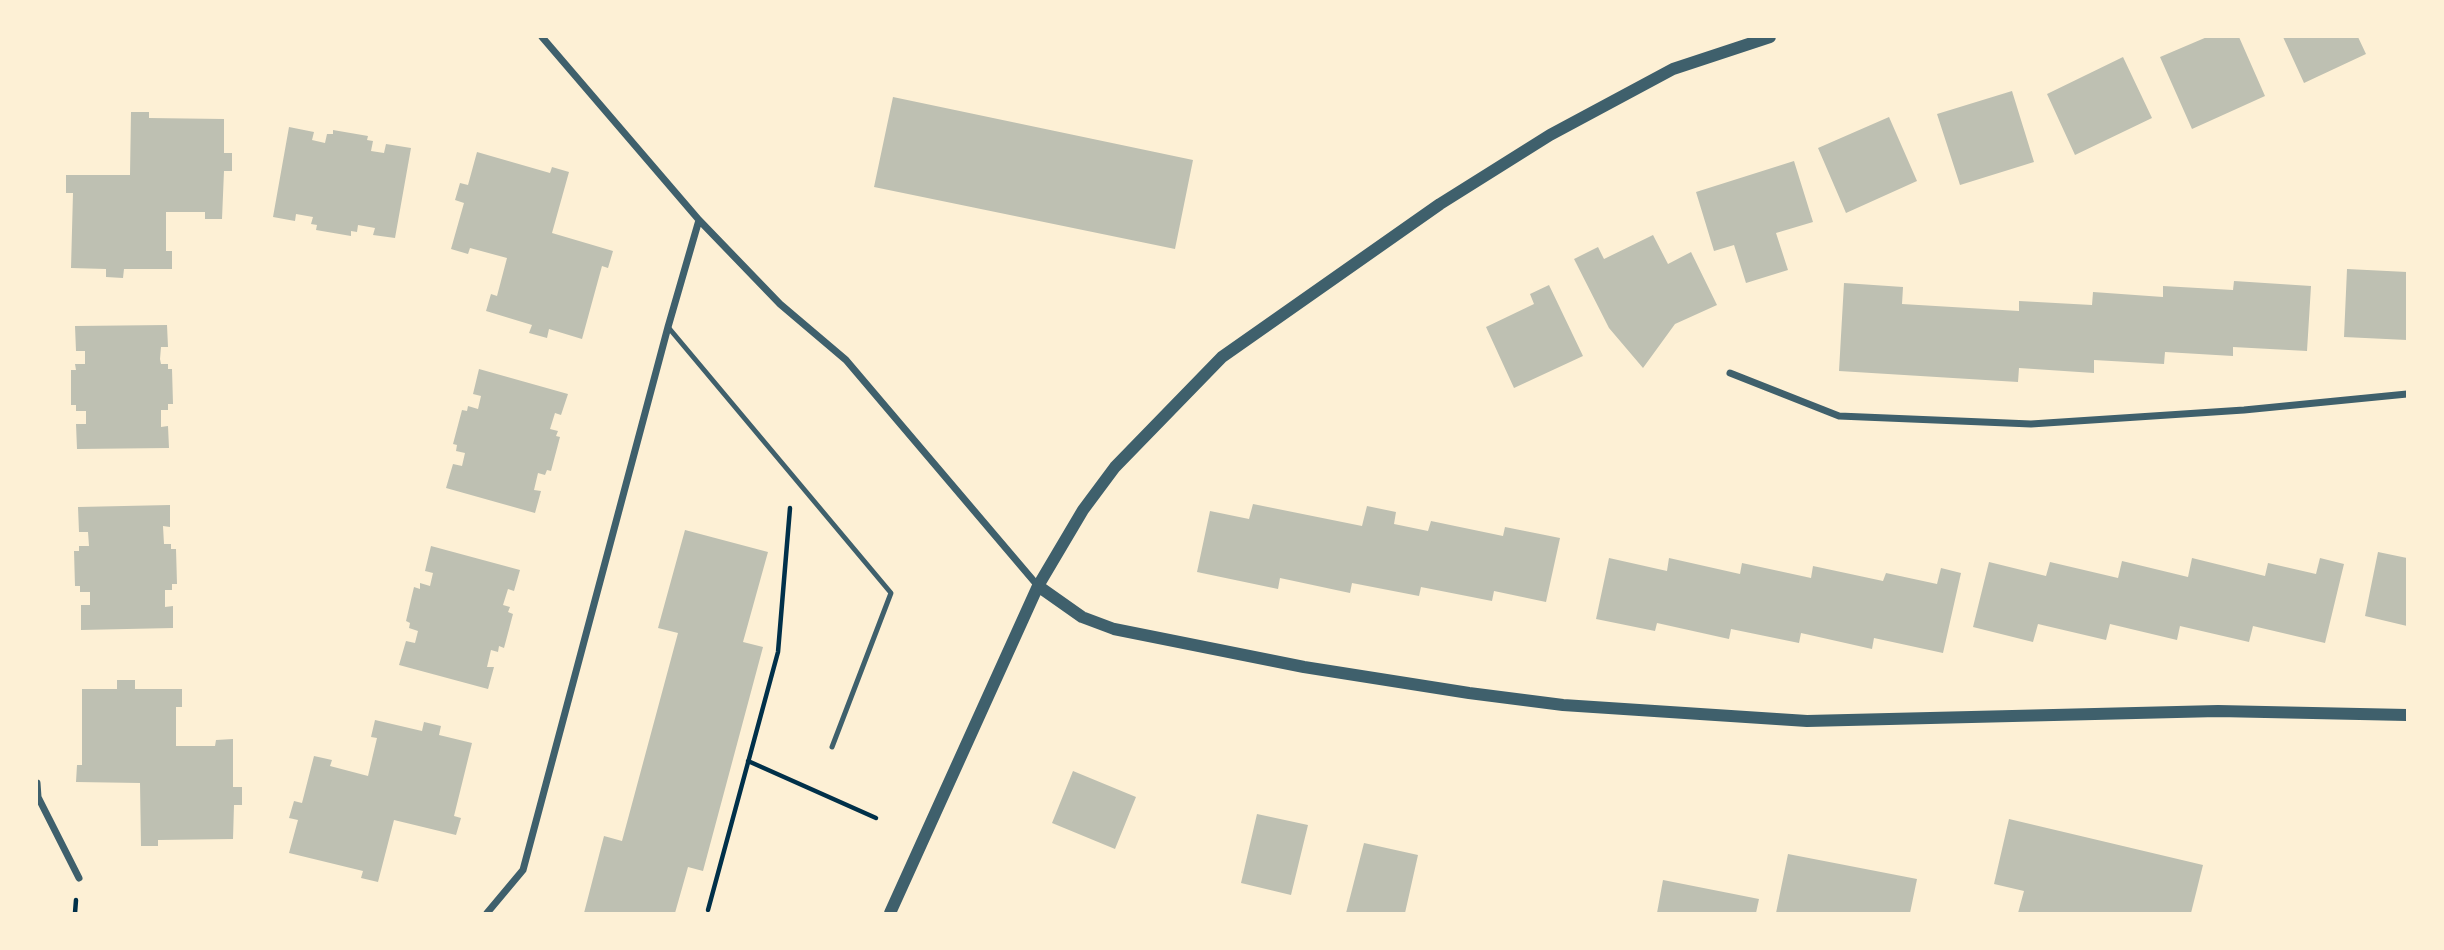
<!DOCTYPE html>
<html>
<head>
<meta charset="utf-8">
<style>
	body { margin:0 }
	#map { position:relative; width:2444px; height:950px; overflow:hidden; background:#fdf0d5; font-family:Karla,sans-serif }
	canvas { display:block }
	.frame { position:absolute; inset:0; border:38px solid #fdf0d5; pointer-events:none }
</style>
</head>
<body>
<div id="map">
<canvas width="2444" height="950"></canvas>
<div class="frame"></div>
</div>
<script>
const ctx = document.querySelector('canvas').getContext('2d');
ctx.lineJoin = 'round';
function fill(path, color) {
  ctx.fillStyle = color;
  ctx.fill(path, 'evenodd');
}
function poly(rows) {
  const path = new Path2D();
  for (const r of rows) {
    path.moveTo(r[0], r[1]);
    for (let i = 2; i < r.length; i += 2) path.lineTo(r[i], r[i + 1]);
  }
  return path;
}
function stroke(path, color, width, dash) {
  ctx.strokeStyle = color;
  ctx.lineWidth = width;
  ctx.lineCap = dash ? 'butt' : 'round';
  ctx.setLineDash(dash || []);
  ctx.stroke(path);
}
fill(poly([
	[2207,37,2239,37,2265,96,2192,129,2160,57],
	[2283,37,2358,37,2366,54,2304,83],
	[2123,57,2152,118,2075,155,2047,94],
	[2012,91,2034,162,1960,185,1937,114],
	[893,97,1193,160,1175,249,874,187],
	[131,112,149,112,149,118,224,119,224,153,232,153,232,171,224,171,222,219,205,219,205,212,166,212,166,251,172,251,172,269,124,269,123,278,106,277,106,269,71,268,73,193,66,193,66,175,130,175],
	[1889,117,1917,181,1846,213,1818,148],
	[289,127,314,132,312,140,325,143,327,134,333,134,333,130,368,136,367,140,373,141,371,151,384,153,386,144,411,148,395,238,373,235,375,228,358,225,357,232,351,231,351,236,316,230,317,225,311,224,313,217,296,214,295,221,273,217],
	[477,152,550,173,552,167,569,172,552,233,613,251,608,268,602,266,582,339,549,329,547,338,529,333,532,325,486,311,491,294,497,296,507,258,470,248,468,254,451,249,464,203,455,200,460,183,468,185],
	[1794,161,1813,222,1776,233,1788,270,1746,283,1734,245,1714,251,1696,192],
	[1653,235,1668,264,1691,252,1717,305,1675,324,1643,368,1609,328,1574,259,1598,247,1604,259],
	[2347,269,2407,272,2407,340,2344,337],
	[2234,281,2311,286,2307,351,2233,347,2233,356,2165,352,2164,364,2094,360,2094,373,2019,368,2018,382,1839,371,1844,283,1903,287,1902,304,2019,311,2019,301,2092,305,2093,292,2163,297,2163,286,2233,290],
	[1549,285,1583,356,1514,388,1486,327,1534,304,1530,294],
	[167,325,168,347,161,347,160,359,161,364,168,364,168,369,172,369,173,404,168,404,168,410,161,410,161,427,168,426,169,448,77,449,76,424,86,424,86,411,76,411,76,405,71,405,71,370,76,370,75,364,85,364,85,351,76,351,75,326],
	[479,369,568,394,561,415,555,413,550,429,558,431,556,436,560,437,551,471,547,470,545,475,538,473,534,490,541,491,535,513,446,488,453,464,462,466,465,453,456,451,457,445,453,444,462,410,467,411,468,406,478,409,481,396,473,394],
	[1253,504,1362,526,1367,506,1396,512,1394,524,1428,531,1431,521,1503,536,1505,527,1560,538,1546,602,1494,591,1492,601,1421,587,1419,596,1352,583,1350,593,1280,578,1278,589,1197,572,1210,511,1249,519],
	[170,505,170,527,163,526,164,544,171,544,171,549,176,549,177,584,172,584,172,590,165,590,165,607,173,606,173,628,81,630,81,605,90,605,90,592,80,592,80,586,75,586,74,551,79,551,79,546,89,546,88,532,79,532,78,507],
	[685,530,768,552,743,642,763,647,703,871,688,867,675,913,584,913,604,836,622,841,678,633,658,628],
	[431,546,520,570,514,591,508,589,503,605,510,607,508,612,513,614,504,648,499,646,498,652,491,650,487,667,494,667,488,689,399,665,406,641,415,643,418,631,409,628,410,623,406,621,414,587,420,589,420,583,430,586,433,573,425,571],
	[2378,552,2407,558,2407,626,2365,616],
	[1609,558,1667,571,1669,558,1740,574,1742,563,1811,578,1813,566,1883,581,1886,573,1937,584,1941,568,1961,573,1943,653,1874,638,1872,649,1801,633,1799,643,1731,629,1729,639,1657,623,1655,631,1596,619],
	[2192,558,2265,576,2268,563,2316,574,2320,558,2344,564,2325,643,2253,626,2249,642,2180,626,2177,640,2110,624,2106,640,2038,624,2033,642,1973,627,1989,562,2046,576,2050,562,2118,578,2122,561,2188,577],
	[117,680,135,680,135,689,182,689,182,707,176,707,176,746,215,746,216,740,233,739,233,787,242,787,242,805,234,805,233,839,158,840,158,846,141,846,140,783,76,782,77,765,82,765,82,689,117,689],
	[375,720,422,731,424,722,441,726,439,735,472,743,454,816,461,818,456,835,394,820,378,882,361,878,363,871,289,853,298,820,289,818,294,801,302,803,314,756,332,760,330,766,368,776,377,738,371,737],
	[1073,771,1136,797,1115,849,1052,823],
	[1257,814,1308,825,1291,895,1241,883],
	[2009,819,2203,865,2191,913,2018,913,2024,891,1994,884],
	[1364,843,1418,855,1405,913,1346,913],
	[1788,854,1917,879,1910,913,1776,913],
	[1663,880,1759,899,1756,913,1657,913]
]), '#bec0b2');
stroke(poly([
	[748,761,876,818],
	[708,910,778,652,790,508],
	[75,913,76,900]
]), '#003049', 4.5);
stroke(poly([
	[668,327,891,593,832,747]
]), '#3f606c', 5);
stroke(poly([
	[542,37,699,220,780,304,846,360,1038,586],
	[1730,373,1839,416,2031,424,2244,410,2407,394],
	[37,783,38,797,79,878],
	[487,913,523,870,668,327,699,220]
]), '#3f606c', 7);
stroke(poly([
	[1038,586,1082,617,1114,629,1304,667,1469,693,1563,705,1807,721,2218,711,2407,715],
	[890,913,1038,586,1083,510,1115,467,1222,357,1440,204,1550,135,1673,69,1770,37]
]), '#3f606c', 12);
</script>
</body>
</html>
